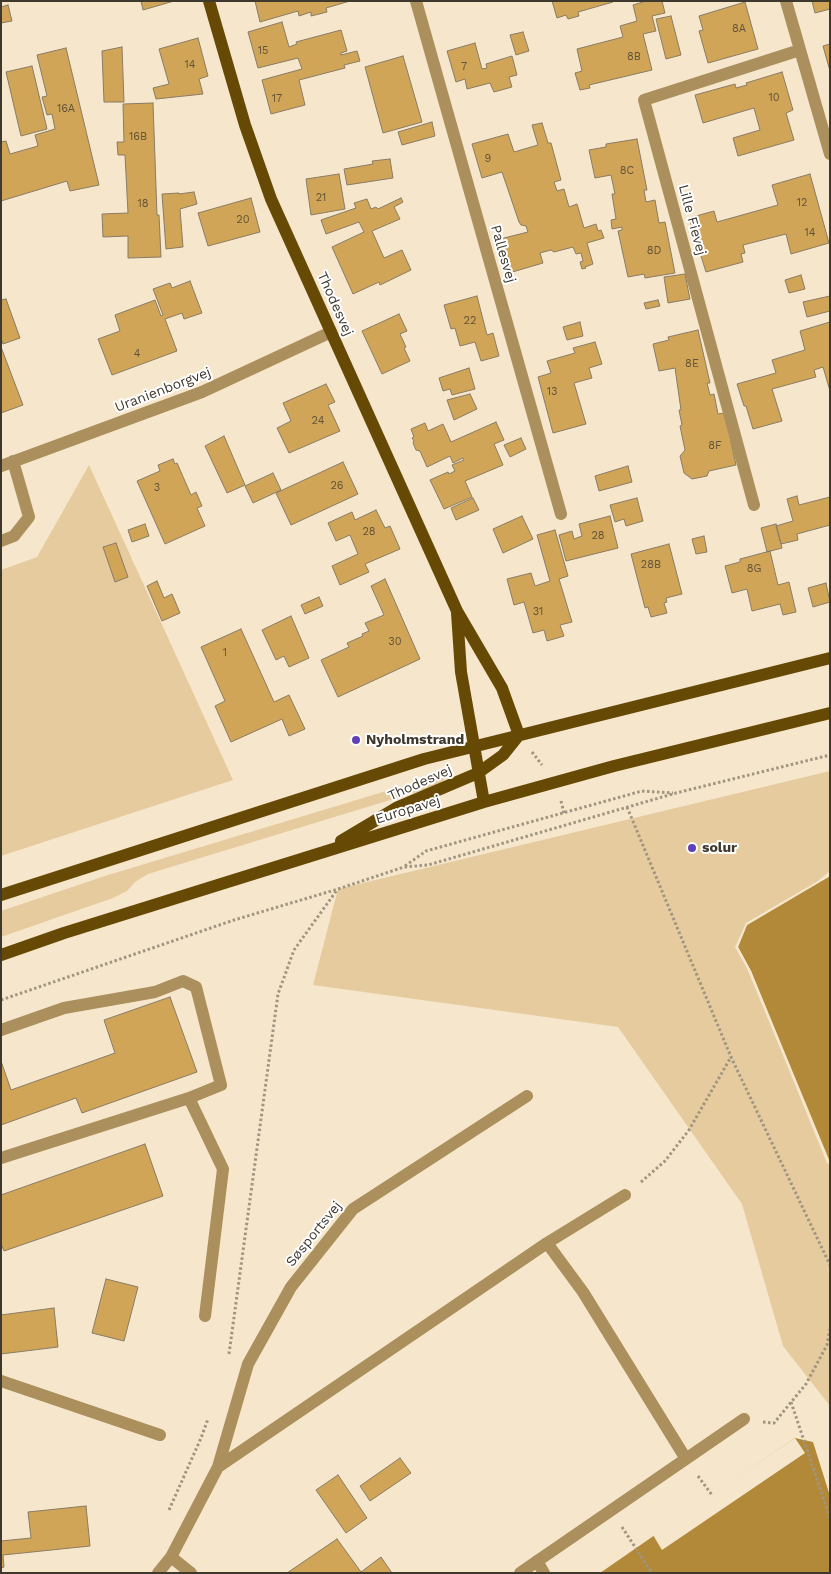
<!DOCTYPE html>
<html>
<head>
<meta charset="utf-8">
<style>
	body { margin:0 }
	#map { position:relative; width:831px; height:1574px; overflow:hidden; background:#f6e7cc; font-family:"Work Sans",sans-serif }
	canvas { display:block }
	.frame { position:absolute; inset:0; border:2px solid #3e382d; pointer-events:none }
</style>
</head>
<body>
<div id="map">
<canvas width="831" height="1574"></canvas>
<div class="frame"></div>
</div>
<script>
const ctx = document.querySelector('canvas').getContext('2d');
ctx.lineJoin = 'round';
function fill(path, color) {
  ctx.fillStyle = color;
  ctx.fill(path, 'evenodd');
}
function poly(rows) {
  const path = new Path2D();
  for (const r of rows) {
    path.moveTo(r[0], r[1]);
    for (let i = 2; i < r.length; i += 2) path.lineTo(r[i], r[i + 1]);
  }
  return path;
}
function stroke(path, color, width, dash) {
  ctx.strokeStyle = color;
  ctx.lineWidth = width;
  ctx.lineCap = dash ? 'butt' : 'round';
  ctx.setLineDash(dash || []);
  ctx.stroke(path);
}
function label(font, color, halo, rows, align = 'center') {
  ctx.font = font + ' "Work Sans",sans-serif';
  ctx.lineWidth = 4;
  ctx.setLineDash([]);
  ctx.textBaseline = 'middle';
  ctx.strokeStyle = halo;
  ctx.fillStyle = color;
  for (const [text, x, y, turn = 0] of rows) {
    ctx.save();
    ctx.translate(x, y);
    ctx.rotate((+turn || 0) * Math.PI / 180);
    ctx.textAlign = isNaN(turn) ? turn : align;
    if (halo) ctx.strokeText(text, 0, 0);
    ctx.fillText(text, 0, 0);
    ctx.restore();
  }
}
fill(poly([
	[89,465,233,780,1,856,1,570,37,557],
	[830,771,830,871,738,947,830,1166,830,1406,783,1346,742,1204,618,1027,313,985,338,889],
	[453,773,436,786,148,874,135,882,127,891,113,898,1,937,1,911,108,875,436,776]
]), '#e5cb9e');
fill(poly([
	[830,876,830,1162,751,971,738,947,747,925],
	[795,1438,813,1442,830,1496,830,1573,600,1573]
]), '#b28939');
fill(poly([
	[830,874,830,876,747,925,738,947,751,971,830,1165,827,1163,749,972,735,947,746,923],
	[795,1438,805,1453,662,1550,653,1535]
]), '#f6e7cc');
const building = poly([
	[141,1,174,1,143,10,141,1],
	[255,1,350,1,326,8,327,12,311,16,311,12,299,16,298,11,260,22,255,1],
	[552,1,613,1,613,2,578,12,579,16,568,19,566,15,557,18,552,1],
	[646,1,662,1,665,13,652,16,656,31,643,34,652,70,589,85,590,88,580,90,575,73,582,71,577,49,623,37,620,26,637,21,633,5,646,1],
	[812,1,830,1,830,9,815,13,812,1],
	[745,2,758,49,708,63,699,31,703,30,699,16,745,2],
	[8,5,12,21,1,23,1,7,8,5],
	[671,16,681,55,666,59,656,19,671,16],
	[282,22,289,47,297,44,296,42,341,30,347,51,341,53,341,55,357,51,360,61,344,65,345,68,299,80,305,105,271,114,262,80,302,69,298,58,258,68,248,32,282,22],
	[523,32,529,51,516,55,510,35,523,32],
	[198,38,208,76,199,79,203,94,156,99,153,88,169,84,159,49,198,38],
	[475,43,482,69,487,68,486,64,512,56,517,75,509,77,512,87,494,92,490,83,467,89,465,79,456,82,447,51,475,43],
	[830,44,830,71,823,46,830,44],
	[122,47,124,102,104,102,102,51,122,47],
	[66,48,99,185,70,191,67,181,1,201,1,142,6,141,10,154,38,146,35,135,55,129,52,114,47,115,42,97,47,96,37,55,66,48],
	[403,56,422,122,383,133,365,67,403,56],
	[32,66,47,129,21,136,6,72,32,66],
	[782,72,793,110,786,113,794,140,738,156,733,138,760,130,754,108,703,123,695,95,735,84,736,88,747,85,746,83,782,72],
	[153,103,157,215,159,215,161,257,128,258,128,236,103,237,102,214,128,213,125,155,118,155,117,142,124,142,123,104,153,103],
	[432,122,435,136,402,145,398,132,432,122],
	[542,123,548,143,551,143,561,180,554,182,557,191,564,189,569,207,577,204,584,228,596,224,598,231,601,230,604,238,587,243,593,264,585,267,586,268,582,269,580,262,583,261,581,253,576,254,573,247,554,252,551,250,540,253,543,263,509,273,500,239,528,232,526,226,521,225,519,222,502,172,482,178,472,144,508,134,514,152,538,145,532,125,542,123],
	[637,139,647,190,644,190,646,202,655,200,659,223,665,222,675,273,645,278,644,274,628,277,618,231,622,230,622,227,612,229,611,220,616,219,612,194,615,194,611,175,595,178,589,150,606,147,606,144,637,139],
	[390,159,393,178,347,185,344,169,373,164,372,161,390,159],
	[339,174,345,209,311,215,306,179,339,174],
	[810,174,829,243,791,254,786,234,743,245,745,253,741,254,743,262,706,272,689,218,714,211,717,222,778,205,772,185,810,174],
	[194,192,197,204,180,209,183,247,166,249,162,194,179,193,179,194,194,192],
	[251,198,260,232,208,246,198,213,251,198],
	[401,198,403,202,394,207,400,219,372,231,384,258,402,250,411,270,380,285,379,282,353,294,332,247,364,232,359,222,326,234,321,220,356,208,354,203,367,199,371,209,376,207,378,209,401,198],
	[685,274,690,299,668,303,664,277,685,274],
	[801,275,805,289,789,293,785,280,801,275],
	[190,281,202,313,184,319,182,313,165,319,177,351,112,375,98,339,120,331,115,315,155,300,161,316,163,315,153,289,170,283,172,288,190,281],
	[477,296,487,335,493,333,499,356,481,361,475,342,460,346,455,328,451,329,444,305,477,296],
	[830,296,830,311,807,317,803,302,830,296],
	[6,299,20,338,3,344,1,338,1,300,6,299],
	[658,300,660,306,646,309,644,303,658,300],
	[399,314,407,331,400,334,406,347,404,348,410,361,382,374,362,331,399,314],
	[580,322,583,336,567,340,563,327,580,322],
	[830,322,830,391,823,367,814,370,816,377,772,389,782,421,753,429,746,406,744,406,737,384,776,373,772,360,805,350,800,331,830,322],
	[698,330,710,383,707,383,710,395,714,394,718,414,725,413,736,465,709,471,707,476,692,479,684,473,680,456,685,450,680,426,682,425,679,410,681,410,675,368,659,371,653,344,669,340,668,337,698,330],
	[595,342,602,364,589,368,592,378,574,383,586,424,553,433,538,377,551,373,547,361,575,353,573,348,595,342],
	[1,347,23,405,1,413,1,347],
	[469,368,475,389,452,395,450,389,443,391,439,378,469,368],
	[326,384,335,402,328,405,340,431,289,453,277,428,291,421,283,403,326,384],
	[470,394,477,409,454,420,447,400,470,394],
	[496,422,504,440,494,444,503,465,465,481,472,497,444,509,430,480,448,472,449,474,455,471,452,465,464,460,463,458,453,463,450,456,427,467,420,451,416,450,413,443,414,441,412,438,414,437,411,429,425,423,428,431,443,424,451,442,496,422],
	[224,436,245,485,227,493,205,446,224,436],
	[521,438,526,449,510,457,504,445,521,438],
	[173,459,175,464,177,463,191,495,196,492,202,506,197,508,205,526,165,544,137,481,160,471,158,465,173,459],
	[343,462,358,494,291,525,276,493,343,462],
	[628,466,632,482,599,491,595,476,628,466],
	[273,473,281,490,253,503,245,486,273,473],
	[797,496,799,505,830,497,830,525,797,534,798,540,781,544,776,526,793,521,787,499,797,496],
	[473,498,479,510,456,520,451,508,473,498],
	[637,498,643,521,626,526,624,519,615,522,610,505,637,498],
	[376,510,385,528,390,526,400,549,365,564,369,572,340,585,332,566,358,554,350,535,336,541,328,523,352,512,355,520,376,510],
	[522,516,533,539,503,553,493,529,522,516],
	[610,516,618,548,566,561,559,535,572,531,574,539,582,536,579,524,610,516],
	[145,524,149,536,132,542,128,530,145,524],
	[776,524,782,548,767,552,761,528,776,524],
	[555,530,568,576,559,579,572,622,560,625,564,636,547,641,544,630,533,633,524,602,514,605,507,579,531,573,535,586,550,581,537,535,555,530],
	[704,536,707,552,696,554,692,539,704,536],
	[116,543,128,577,115,582,103,547,116,543],
	[669,544,682,594,666,598,667,602,664,603,667,613,651,617,648,607,645,608,631,554,669,544],
	[770,551,778,585,789,582,796,612,783,615,780,604,752,611,747,589,732,593,725,566,740,562,740,559,770,551],
	[385,579,420,659,338,697,321,660,349,647,347,643,363,636,362,634,369,631,365,623,384,615,371,586,385,579],
	[157,581,164,598,172,594,180,613,162,621,147,586,157,581],
	[826,583,830,602,813,607,808,588,826,583],
	[319,597,323,606,305,614,301,605,319,597],
	[291,616,309,658,289,667,284,656,276,660,262,630,291,616],
	[241,629,274,702,289,695,305,729,289,736,282,719,231,742,215,706,225,701,201,647,241,629],
	[170,997,197,1072,82,1113,76,1098,1,1125,1,1061,11,1090,115,1053,104,1020,170,997],
	[145,1144,163,1196,4,1251,1,1244,1,1195,145,1144],
	[106,1279,138,1287,124,1341,92,1333,106,1279],
	[54,1308,58,1347,1,1354,1,1315,54,1308],
	[400,1458,411,1473,370,1501,360,1486,400,1458],
	[338,1475,367,1518,346,1533,316,1490,338,1475],
	[86,1506,90,1546,3,1555,4,1567,1,1568,1,1541,31,1538,28,1512,86,1506],
	[337,1539,361,1572,381,1557,392,1573,287,1573,337,1539]
]);
fill(building, '#d0a557');
stroke(building, '#897b64', 1);
stroke(poly([
	[532,752,542,765],
	[561,801,564,813],
	[627,807,731,1057,830,1265],
	[405,866,426,851,642,791,673,793],
	[1,1000,234,920,338,889,404,867,428,865,676,793,830,755],
	[641,1182,665,1161,689,1130,731,1057],
	[229,1354,278,994,294,950,337,890],
	[791,1402,830,1518],
	[763,1422,774,1423,806,1384,827,1345,830,1329],
	[698,1476,712,1495],
	[169,1510,201,1438,208,1419],
	[622,1527,652,1573]
]), '#9f9581', 3, [2.5, 2.5]);
stroke(poly([
	[416,1,561,514],
	[786,1,830,154],
	[1,466,202,392,331,332],
	[754,505,644,100,800,50],
	[1,541,14,536,29,517,13,461],
	[1,1030,64,1008,155,992,183,981,196,987,221,1085,189,1098,1,1158],
	[189,1098,223,1169,205,1316],
	[547,1243,583,1292,686,1459],
	[1,1381,160,1435],
	[218,1467,547,1243,625,1195],
	[171,1557,191,1573],
	[537,1561,544,1573],
	[158,1573,171,1557,218,1467,248,1364,291,1287,353,1209,527,1096],
	[520,1573,744,1419]
]), '#ab8f5c', 12);
stroke(poly([
	[209,1,245,125,271,199,457,611,502,688,519,735],
	[457,613,461,672,484,802],
	[341,841,398,807,478,773,503,755,519,735],
	[1,895,424,759,830,658],
	[1,955,64,933,484,802,614,766,830,713]
]), '#664904', 12);
for (const [x, y, r, color] of [
	[356,740,5,"#613fb7"],
	[692,848,5,"#613fb7"]
]) {
  const dot = new Path2D();
  dot.arc(x, y, r, 0, 2 * Math.PI);
  ctx.fillStyle = color;
  ctx.fill(dot);
  stroke(dot, '#fff', 2);
}
label('11px', '#625338', null, [
	["8A",739,29],
	["15",263,51],
	["8B",634,57],
	["14",190,65],
	["7",464,67],
	["10",774,98],
	["17",277,99],
	["16A",66,109],
	["16B",138,137],
	["9",488,159],
	["8C",627,171],
	["21",321,198],
	["12",802,203],
	["18",143,204],
	["20",243,220],
	["14",810,233],
	["8D",654,251],
	["22",470,321],
	["4",137,354],
	["8E",692,364],
	["13",552,392],
	["24",318,421],
	["8F",715,446],
	["26",337,486],
	["3",157,488],
	["28",369,532],
	["28",598,536],
	["28B",651,565],
	["8G",754,569],
	["31",538,612],
	["30",395,642],
	["1",225,653]
]);
label('14px', '#3e382d', '#fff', [
	["Lille Fievej",692,220,75],
	["Pallesvej",503,254,74],
	["Thodesvej",335,304,66],
	["Uranienborgvej",163,390,-21],
	["Thodesvej",420,783,-24],
	["Europavej",408,810,-17],
	["Søsportsvej",314,1234,-51]
]);
label('bold 14px', '#3e382d', '#fff', [
	["Nyholmstrand",366,740],
	["solur",702,848]
], 'left');
</script>
</body>
</html>
